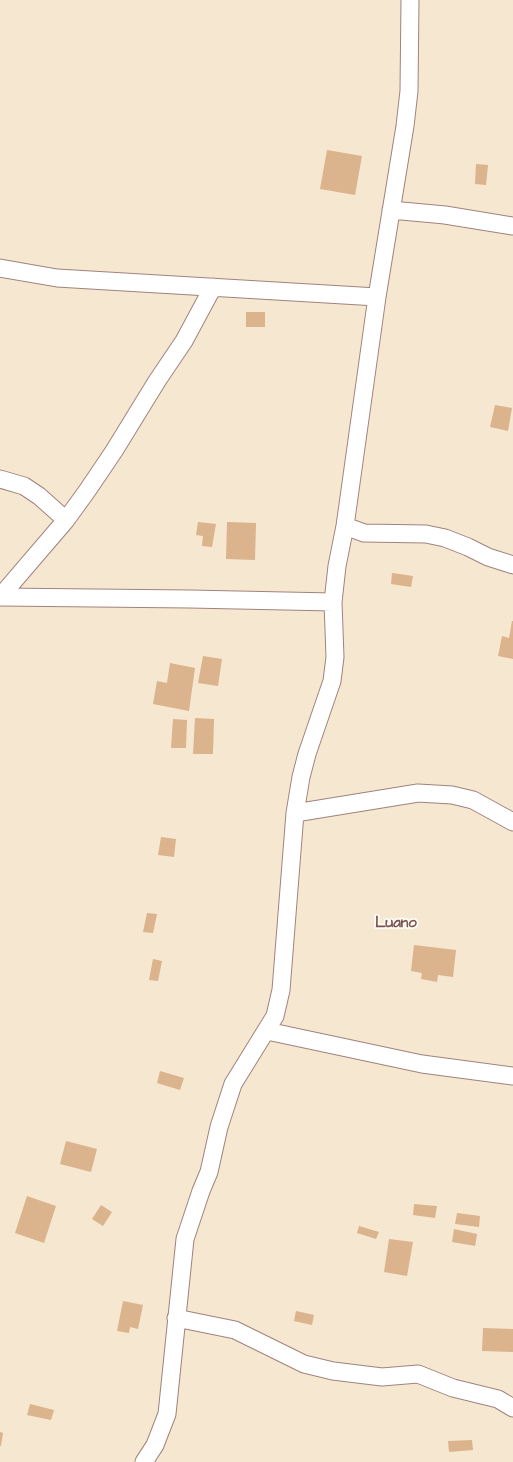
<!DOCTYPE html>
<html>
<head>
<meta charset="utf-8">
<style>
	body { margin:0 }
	canvas { display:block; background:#f5e7d0 }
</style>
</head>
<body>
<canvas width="513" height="1462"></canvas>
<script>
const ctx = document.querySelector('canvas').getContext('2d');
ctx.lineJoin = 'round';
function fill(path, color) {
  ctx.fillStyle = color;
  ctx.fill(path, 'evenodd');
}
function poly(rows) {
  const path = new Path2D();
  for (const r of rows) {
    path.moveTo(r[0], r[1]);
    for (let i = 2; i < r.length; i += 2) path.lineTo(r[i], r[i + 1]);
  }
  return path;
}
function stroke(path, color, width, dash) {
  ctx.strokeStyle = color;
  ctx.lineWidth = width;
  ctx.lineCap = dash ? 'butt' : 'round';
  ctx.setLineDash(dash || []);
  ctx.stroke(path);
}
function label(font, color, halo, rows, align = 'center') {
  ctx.font = font + ' "Architects Daughter",sans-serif';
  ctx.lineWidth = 3.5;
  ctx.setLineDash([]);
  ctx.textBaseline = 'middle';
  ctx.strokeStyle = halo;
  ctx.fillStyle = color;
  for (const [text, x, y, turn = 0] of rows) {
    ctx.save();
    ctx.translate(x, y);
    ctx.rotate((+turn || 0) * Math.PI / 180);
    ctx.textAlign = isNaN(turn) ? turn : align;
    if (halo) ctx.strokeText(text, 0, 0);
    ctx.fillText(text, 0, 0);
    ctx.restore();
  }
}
fill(poly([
	[327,150,362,156,355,195,320,189],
	[476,164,488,165,486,185,475,184],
	[246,312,265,312,265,327,246,327],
	[495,405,512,408,508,431,490,427],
	[198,522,216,524,212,547,202,546,203,536,196,535],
	[227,522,256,523,255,560,226,559],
	[392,573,413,576,411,587,391,584],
	[512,621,513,621,513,659,498,656,502,636,509,638],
	[203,656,222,659,218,686,198,683],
	[170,663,195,668,189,711,153,704,157,681,167,683],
	[195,718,214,719,213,754,193,754],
	[173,719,187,720,186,748,171,748],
	[161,837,176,839,174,857,158,855],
	[147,913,157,914,153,933,143,932],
	[414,945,456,950,453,977,438,975,437,982,421,979,422,973,411,971],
	[153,959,162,961,158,981,149,980],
	[160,1071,184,1078,180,1090,157,1083],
	[66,1141,97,1149,91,1172,60,1164],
	[27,1196,56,1206,44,1243,15,1233],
	[414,1204,437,1206,435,1218,413,1215],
	[101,1205,112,1212,103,1226,92,1219],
	[457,1213,480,1216,479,1227,455,1224],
	[359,1226,379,1232,376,1239,357,1233],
	[454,1229,477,1234,475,1246,452,1242],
	[389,1239,413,1242,407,1276,384,1272],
	[123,1301,143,1305,138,1329,130,1327,129,1333,117,1331],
	[296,1311,314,1315,312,1325,294,1321],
	[483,1328,513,1329,513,1352,482,1351],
	[30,1404,54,1410,51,1420,27,1415],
	[0,1432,3,1433,1,1446,0,1446],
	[472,1440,473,1450,449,1452,448,1441]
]), '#dbb38c');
const street = poly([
	[391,210,445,215,513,226],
	[0,268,57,278,377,297],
	[0,479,24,486,39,496,66,520],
	[345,526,364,533,426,534,445,538,468,547,488,557,513,565],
	[0,597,66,520,87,491,114,451,157,381,184,341,213,287],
	[0,597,190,599,333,602],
	[295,813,418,793,452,795,473,800,513,822],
	[267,1031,422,1064,513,1076],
	[176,1318,235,1330,304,1364,333,1371,382,1377,418,1374,453,1388,498,1399,513,1408],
	[144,1462,155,1445,167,1414,185,1239,201,1191,209,1172,219,1127,233,1084,275,1016,281,990,295,813,301,777,307,754,332,681,335,657,333,602,337,566,345,526,377,297,405,126,409,91,410,0]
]);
stroke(street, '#a0837e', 19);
stroke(street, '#fff', 17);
label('bold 15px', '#7d534d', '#fdfcf7', [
	["Luano",396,924]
]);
</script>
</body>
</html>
